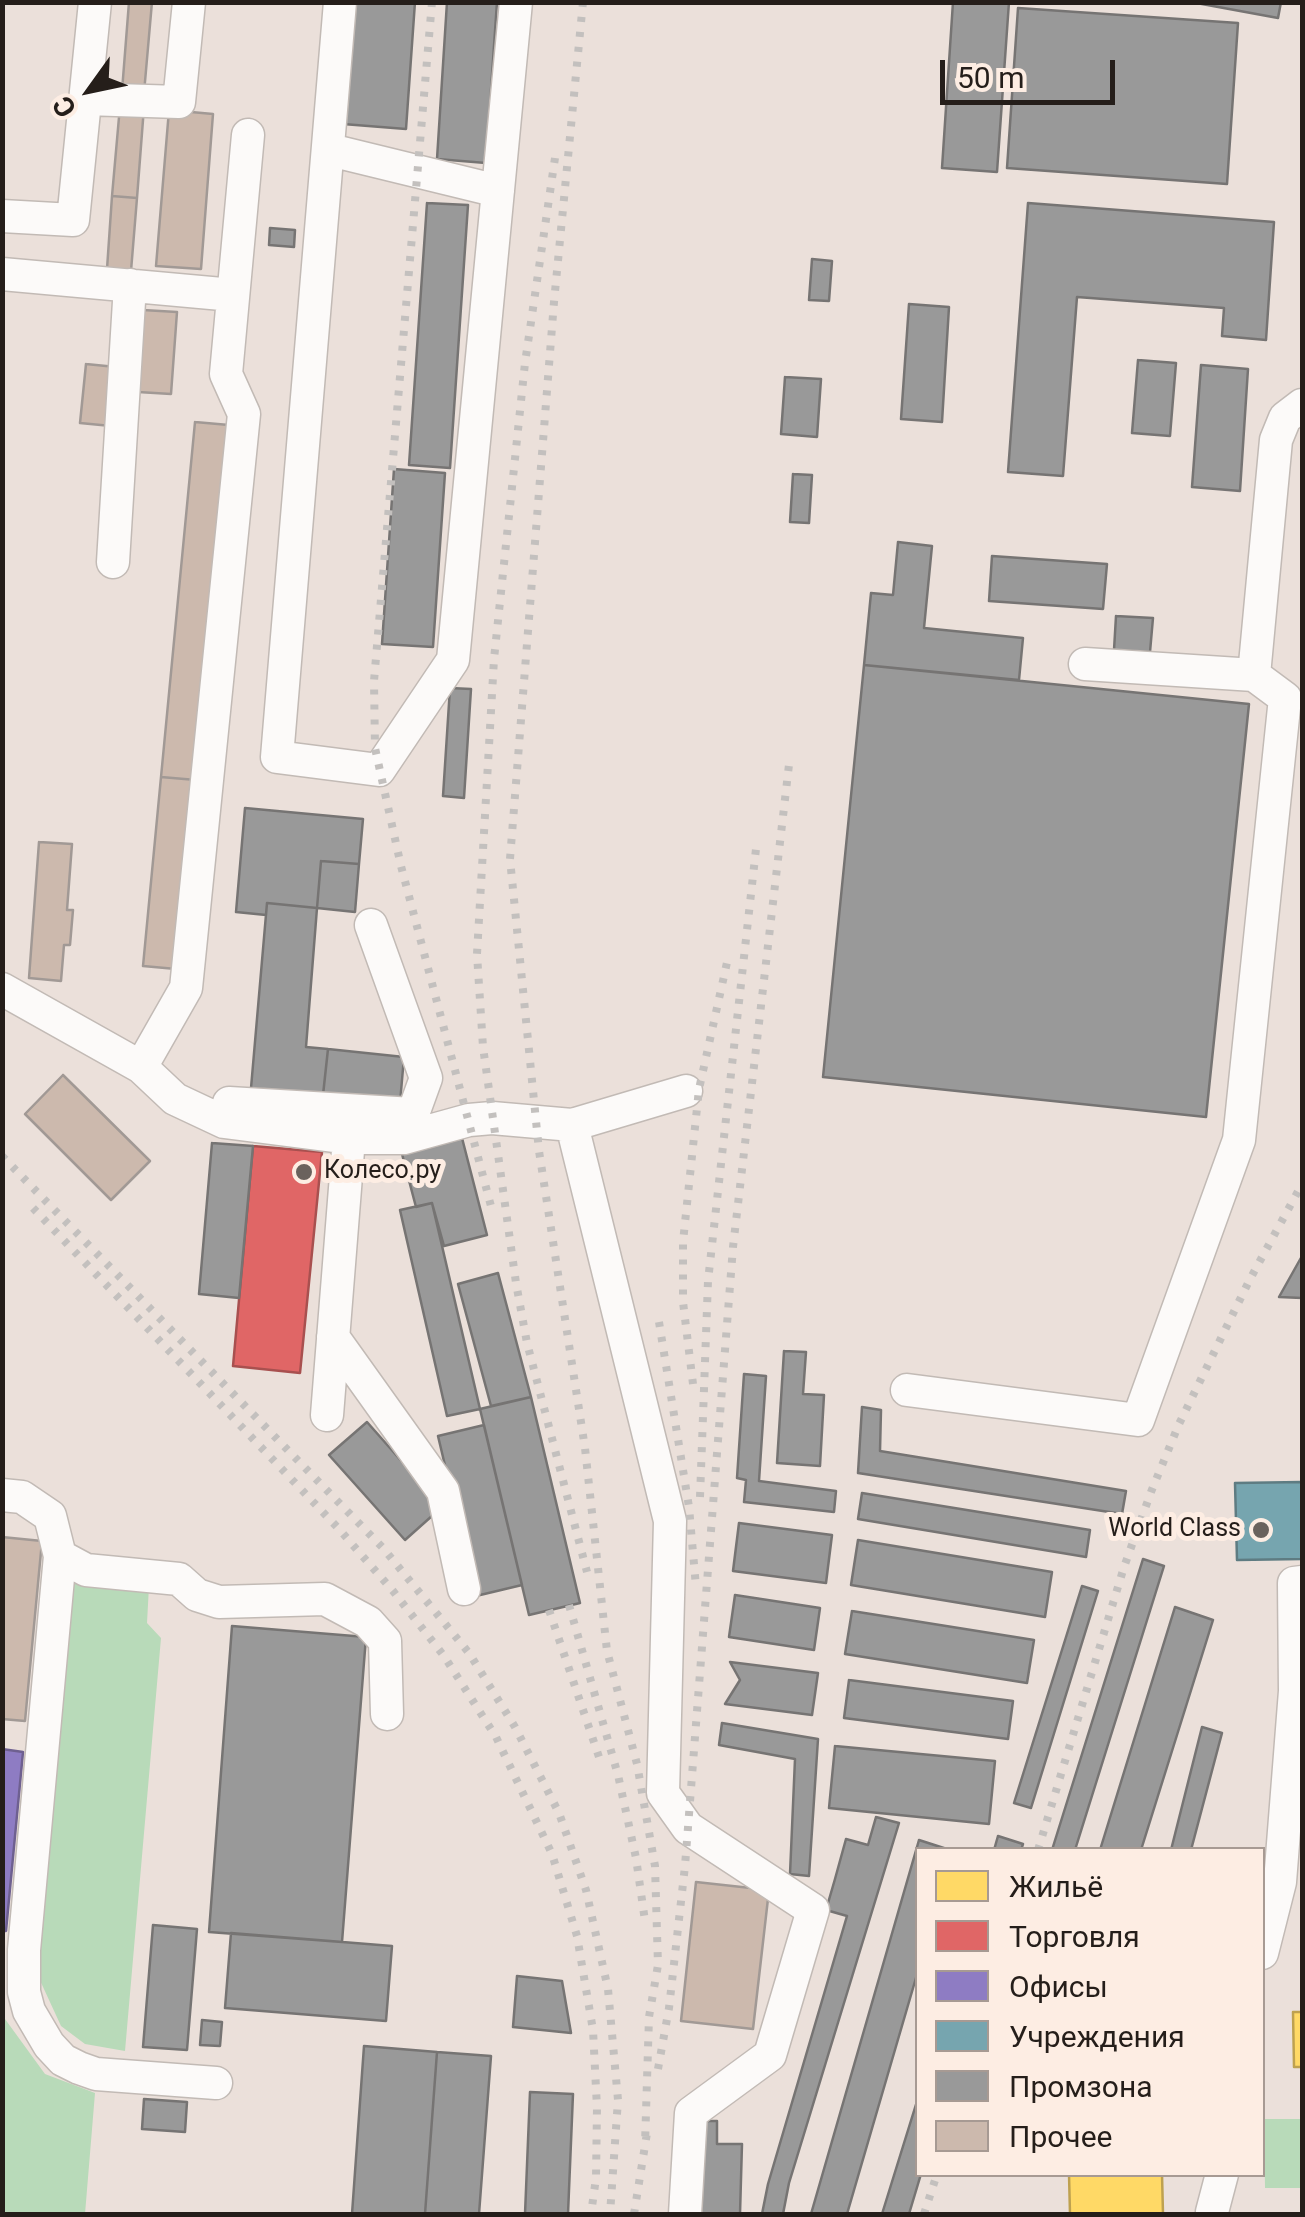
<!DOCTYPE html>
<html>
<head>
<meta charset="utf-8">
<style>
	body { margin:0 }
	#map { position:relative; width:1305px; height:2217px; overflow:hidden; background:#ebe0da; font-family:Roboto,sans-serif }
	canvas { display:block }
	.frame { position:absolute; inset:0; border:5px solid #251e1a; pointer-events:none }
	.legend { position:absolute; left:915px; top:1847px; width:350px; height:330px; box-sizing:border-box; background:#fdede3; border:2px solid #a79a93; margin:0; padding:12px 18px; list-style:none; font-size:30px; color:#251e1a }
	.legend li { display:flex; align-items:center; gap:20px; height:50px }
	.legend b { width:50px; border:2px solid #a79a93 }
	.north { position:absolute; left:40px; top:40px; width:100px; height:100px; -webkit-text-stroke:8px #fdede3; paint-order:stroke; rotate:237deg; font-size:28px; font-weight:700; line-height:40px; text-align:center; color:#251e1a }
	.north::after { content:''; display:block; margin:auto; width:35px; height:45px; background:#251e1a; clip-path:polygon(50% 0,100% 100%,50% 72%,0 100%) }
	.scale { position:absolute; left:940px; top:60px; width:175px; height:45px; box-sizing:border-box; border:5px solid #251e1a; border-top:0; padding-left:12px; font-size:30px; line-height:35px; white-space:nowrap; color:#251e1a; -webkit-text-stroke:8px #fdede3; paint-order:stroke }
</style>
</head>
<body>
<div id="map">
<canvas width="1305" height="2217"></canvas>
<div class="frame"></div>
<ul class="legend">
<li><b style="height:28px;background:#ffd966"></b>Жильё</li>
<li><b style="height:28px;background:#e06666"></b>Торговля</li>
<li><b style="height:28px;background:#8e7cc3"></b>Офисы</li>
<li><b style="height:28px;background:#76a5af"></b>Учреждения</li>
<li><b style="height:28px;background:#999"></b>Промзона</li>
<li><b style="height:28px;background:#ccb9ad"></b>Прочее</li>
</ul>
<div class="north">С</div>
<div class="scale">50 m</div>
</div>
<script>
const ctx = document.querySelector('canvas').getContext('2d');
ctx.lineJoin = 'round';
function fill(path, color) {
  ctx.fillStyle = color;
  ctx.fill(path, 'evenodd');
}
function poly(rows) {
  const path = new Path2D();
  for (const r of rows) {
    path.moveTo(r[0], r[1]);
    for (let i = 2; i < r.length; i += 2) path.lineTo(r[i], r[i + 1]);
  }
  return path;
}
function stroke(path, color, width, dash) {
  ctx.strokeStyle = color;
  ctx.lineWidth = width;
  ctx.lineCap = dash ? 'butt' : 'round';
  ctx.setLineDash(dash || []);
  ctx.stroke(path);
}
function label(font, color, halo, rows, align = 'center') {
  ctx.font = font + ' Roboto,sans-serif';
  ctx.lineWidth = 10;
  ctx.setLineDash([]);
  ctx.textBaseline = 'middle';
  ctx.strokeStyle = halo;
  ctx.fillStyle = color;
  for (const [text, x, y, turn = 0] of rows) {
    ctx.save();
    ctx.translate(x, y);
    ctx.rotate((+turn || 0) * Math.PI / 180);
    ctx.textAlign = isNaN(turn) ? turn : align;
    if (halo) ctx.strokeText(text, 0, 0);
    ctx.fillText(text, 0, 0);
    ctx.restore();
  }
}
fill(poly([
	[63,1575,149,1586,147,1623,161,1638,125,2051,85,2044,61,2026,32,1963],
	[3,1940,5,2019,45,2074,95,2093,85,2214,3,2214],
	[1264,2119,1302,2119,1302,2188,1265,2188]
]), '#b8dab9');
const homes = poly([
	[1293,2012,1302,2012,1302,2067,1294,2067,1293,2012],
	[1069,2174,1162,2174,1163,2214,1070,2214,1069,2174]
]);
fill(homes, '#ffd966');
stroke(homes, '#bea14f', 2.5);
const shops = poly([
	[253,1146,322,1152,300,1373,233,1366,253,1146]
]);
fill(shops, '#e06666');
stroke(shops, '#a8504f', 2.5);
const offices = poly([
	[2,1749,23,1752,6,1931,2,1931,2,1749]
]);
fill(offices, '#8e7cc3');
stroke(offices, '#6e6090', 2.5);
const public = poly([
	[1302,1482,1302,1559,1237,1560,1235,1483,1302,1482]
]);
fill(public, '#76a5af');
stroke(public, '#5e7c82', 2.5);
const industry = poly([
	[351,2,415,2,406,129,343,124,351,2],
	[447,2,497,2,486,163,437,159,447,2],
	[953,2,1009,2,997,172,942,168,953,2],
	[1191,2,1281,2,1278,18,1191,2],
	[1018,8,1238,23,1227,184,1007,168,1018,8],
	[427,203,468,205,450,468,409,465,427,203],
	[1028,203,1274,222,1266,340,1222,336,1224,308,1077,297,1063,476,1008,472,1028,203],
	[270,228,295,230,294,247,269,245,270,228],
	[812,259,832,261,829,301,809,300,812,259],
	[909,304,949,307,942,422,901,419,909,304],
	[1138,360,1176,363,1170,436,1132,433,1138,360],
	[1201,365,1248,369,1240,491,1192,487,1201,365],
	[785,377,821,379,817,437,781,434,785,377],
	[394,469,445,473,433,647,382,644,394,469],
	[793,474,812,475,809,523,790,522,793,474],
	[898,542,932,546,924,628,1023,638,1019,680,864,665,871,593,893,595,898,542],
	[992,556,1107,564,1103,609,989,601,992,556],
	[1116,616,1153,618,1150,652,1114,650,1116,616],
	[864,665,1249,704,1206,1117,823,1077,864,665],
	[450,688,471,689,464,798,443,796,450,688],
	[245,808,363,819,359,864,321,861,317,908,267,903,266,915,236,912,245,808],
	[321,861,359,864,355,912,317,908,321,861],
	[267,903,317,908,306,1047,328,1049,323,1095,251,1088,267,903],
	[328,1049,404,1057,400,1103,323,1095,328,1049],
	[462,1138,487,1235,444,1246,432,1203,416,1207,402,1154,462,1138],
	[212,1143,253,1146,239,1298,199,1294,212,1143],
	[432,1203,480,1409,447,1416,400,1210,432,1203],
	[1302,1256,1302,1298,1279,1297,1302,1256],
	[498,1273,531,1397,491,1406,458,1284,498,1273],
	[784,1351,806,1352,803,1394,824,1395,820,1466,777,1463,784,1351],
	[744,1374,766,1376,759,1481,836,1491,834,1512,744,1502,746,1480,737,1478,744,1374],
	[531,1397,580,1603,529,1615,480,1409,531,1397],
	[862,1407,881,1410,880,1451,1126,1491,1122,1514,858,1473,862,1407],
	[367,1422,442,1507,405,1540,329,1455,367,1422],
	[484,1425,522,1585,476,1596,438,1436,484,1425],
	[862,1493,1090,1530,1086,1557,858,1519,862,1493],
	[739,1523,832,1535,826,1583,733,1571,739,1523],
	[858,1540,1052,1572,1045,1617,851,1585,858,1540],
	[1143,1559,1164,1566,1075,1850,1052,1850,1143,1559],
	[1082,1586,1098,1591,1031,1808,1014,1803,1082,1586],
	[735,1595,820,1608,814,1650,729,1637,735,1595],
	[1175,1607,1213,1620,1141,1850,1100,1850,1175,1607],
	[852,1611,1034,1640,1027,1683,845,1654,852,1611],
	[232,1626,366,1637,342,1942,209,1932,232,1626],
	[730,1662,818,1673,812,1715,725,1704,740,1680,730,1662],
	[849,1680,1013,1701,1008,1739,844,1718,849,1680],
	[722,1723,818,1739,809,1876,790,1874,795,1759,719,1745,722,1723],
	[1202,1727,1222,1733,1191,1850,1171,1850,1202,1727],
	[835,1746,995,1761,989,1824,829,1808,835,1746],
	[876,1817,899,1823,789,2183,783,2214,762,2214,768,2184,847,1916,826,1910,835,1879,846,1839,868,1845,876,1817],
	[998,1836,1023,1844,1021,1850,994,1850,998,1836],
	[919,1840,950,1850,918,1850,918,1971,847,2214,811,2214,919,1840],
	[153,1925,197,1929,187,2050,143,2047,153,1925],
	[231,1933,392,1946,386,2021,225,2008,231,1933],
	[517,1976,562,1981,571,2033,513,2027,517,1976],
	[202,2020,222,2022,220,2046,200,2045,202,2020],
	[364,2046,437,2052,425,2214,352,2214,364,2046],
	[437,2052,491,2056,479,2214,425,2214,437,2052],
	[530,2092,573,2094,568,2214,525,2214,530,2092],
	[918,2098,918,2174,921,2174,909,2214,882,2214,918,2098],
	[144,2099,187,2102,185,2132,142,2129,144,2099],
	[699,2121,717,2121,717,2144,742,2144,740,2214,696,2214,699,2121]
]);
fill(industry, '#999');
stroke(industry, '#767473', 2.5);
const building = poly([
	[129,2,152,2,144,93,122,91,129,2],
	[120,106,144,107,137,198,112,196,120,106],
	[169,110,213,114,201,269,156,266,169,110],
	[112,196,137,198,131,271,107,269,112,196],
	[143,310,177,312,171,394,138,392,143,310],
	[86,364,116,367,111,426,80,423,86,364],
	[195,422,229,425,196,780,161,777,195,422],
	[161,777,196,780,176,969,143,966,161,777],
	[39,842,72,844,67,910,73,910,70,945,64,945,61,981,29,978,39,842],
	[63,1075,150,1161,111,1200,25,1114,63,1075],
	[2,1537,42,1541,25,1721,2,1719,2,1537],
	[696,1882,769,1890,753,2029,681,2021,696,1882]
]);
fill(building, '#ccb9ad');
stroke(building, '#a19995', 2.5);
const minor = poly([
	[340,2,277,757,379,770,453,660,516,2],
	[85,99,179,102,189,2],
	[330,150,498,191],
	[2,216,73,220,95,2],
	[2,274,233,295],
	[113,562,130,285],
	[1085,664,1254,675,1276,440,1285,418,1302,405],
	[2,989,141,1067,175,1099,224,1122,349,1138,404,1138,469,1120,492,1118,572,1125,670,1521,663,1793,688,1828,813,1910,770,2055,691,2113,685,2214],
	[141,1067,186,988,244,414,226,374,248,135],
	[229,1103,413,1114,426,1078,371,925],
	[572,1125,686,1091],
	[333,1337,443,1491,464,1589],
	[907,1390,1138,1420,1239,1140,1285,698,1254,675],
	[327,1415,349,1138],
	[2,1495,22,1497,50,1516,60,1556,24,1950,24,1992,29,2011,49,2045,63,2060,79,2068,96,2074,216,2083],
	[60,1556,86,1570,179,1579,197,1595,219,1602,325,1599,368,1622,385,1641,387,1714],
	[1262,1953,1280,1882,1295,1691,1294,1583,1302,1582],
	[1212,2212,1222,2174]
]);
stroke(minor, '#c2bab5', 35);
stroke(minor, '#fcfaf9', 32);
stroke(poly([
	[432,2,374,681,375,748,401,866,492,1210],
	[583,2,554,302,510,859,539,1151,585,1448,607,1651,637,1764,655,1866,658,1965,649,2017,645,2144],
	[555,158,525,363,494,659,477,954,483,1047,516,1283,527,1343,587,1572],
	[2,1156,383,1548,469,1653,515,1727,559,1813,586,1890,608,1989,618,2100,610,2214],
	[33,1208,338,1528,393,1591,444,1656,496,1737,552,1854,577,1936,593,2030,597,2108,596,2178,591,2214],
	[659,1322,689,1507,696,1587],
	[693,1384,683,1302,683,1242,699,1089,728,958],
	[700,1497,708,1281,757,840],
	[569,1605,618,1775,636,1858,645,1921],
	[549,1610,599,1757],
	[1038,1850,1124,1567,1151,1492,1179,1424,1249,1281,1302,1184],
	[658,2069,669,2008,685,1866,733,1247,790,756],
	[634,2214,647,2133],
	[924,2214,937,2174]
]), '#c3c0be', 8, [5, 10]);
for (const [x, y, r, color] of [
	[304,1172,10,"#6a625d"],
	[1261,1530,10,"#6a625d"]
]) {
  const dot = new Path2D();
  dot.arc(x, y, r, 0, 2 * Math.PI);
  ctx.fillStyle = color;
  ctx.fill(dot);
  stroke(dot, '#fdede3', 4);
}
label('25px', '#251e1a', '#fdede3', [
	["Колесо.ру",324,1172],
	["World Class",1241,1530,"right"]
], 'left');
</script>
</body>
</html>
